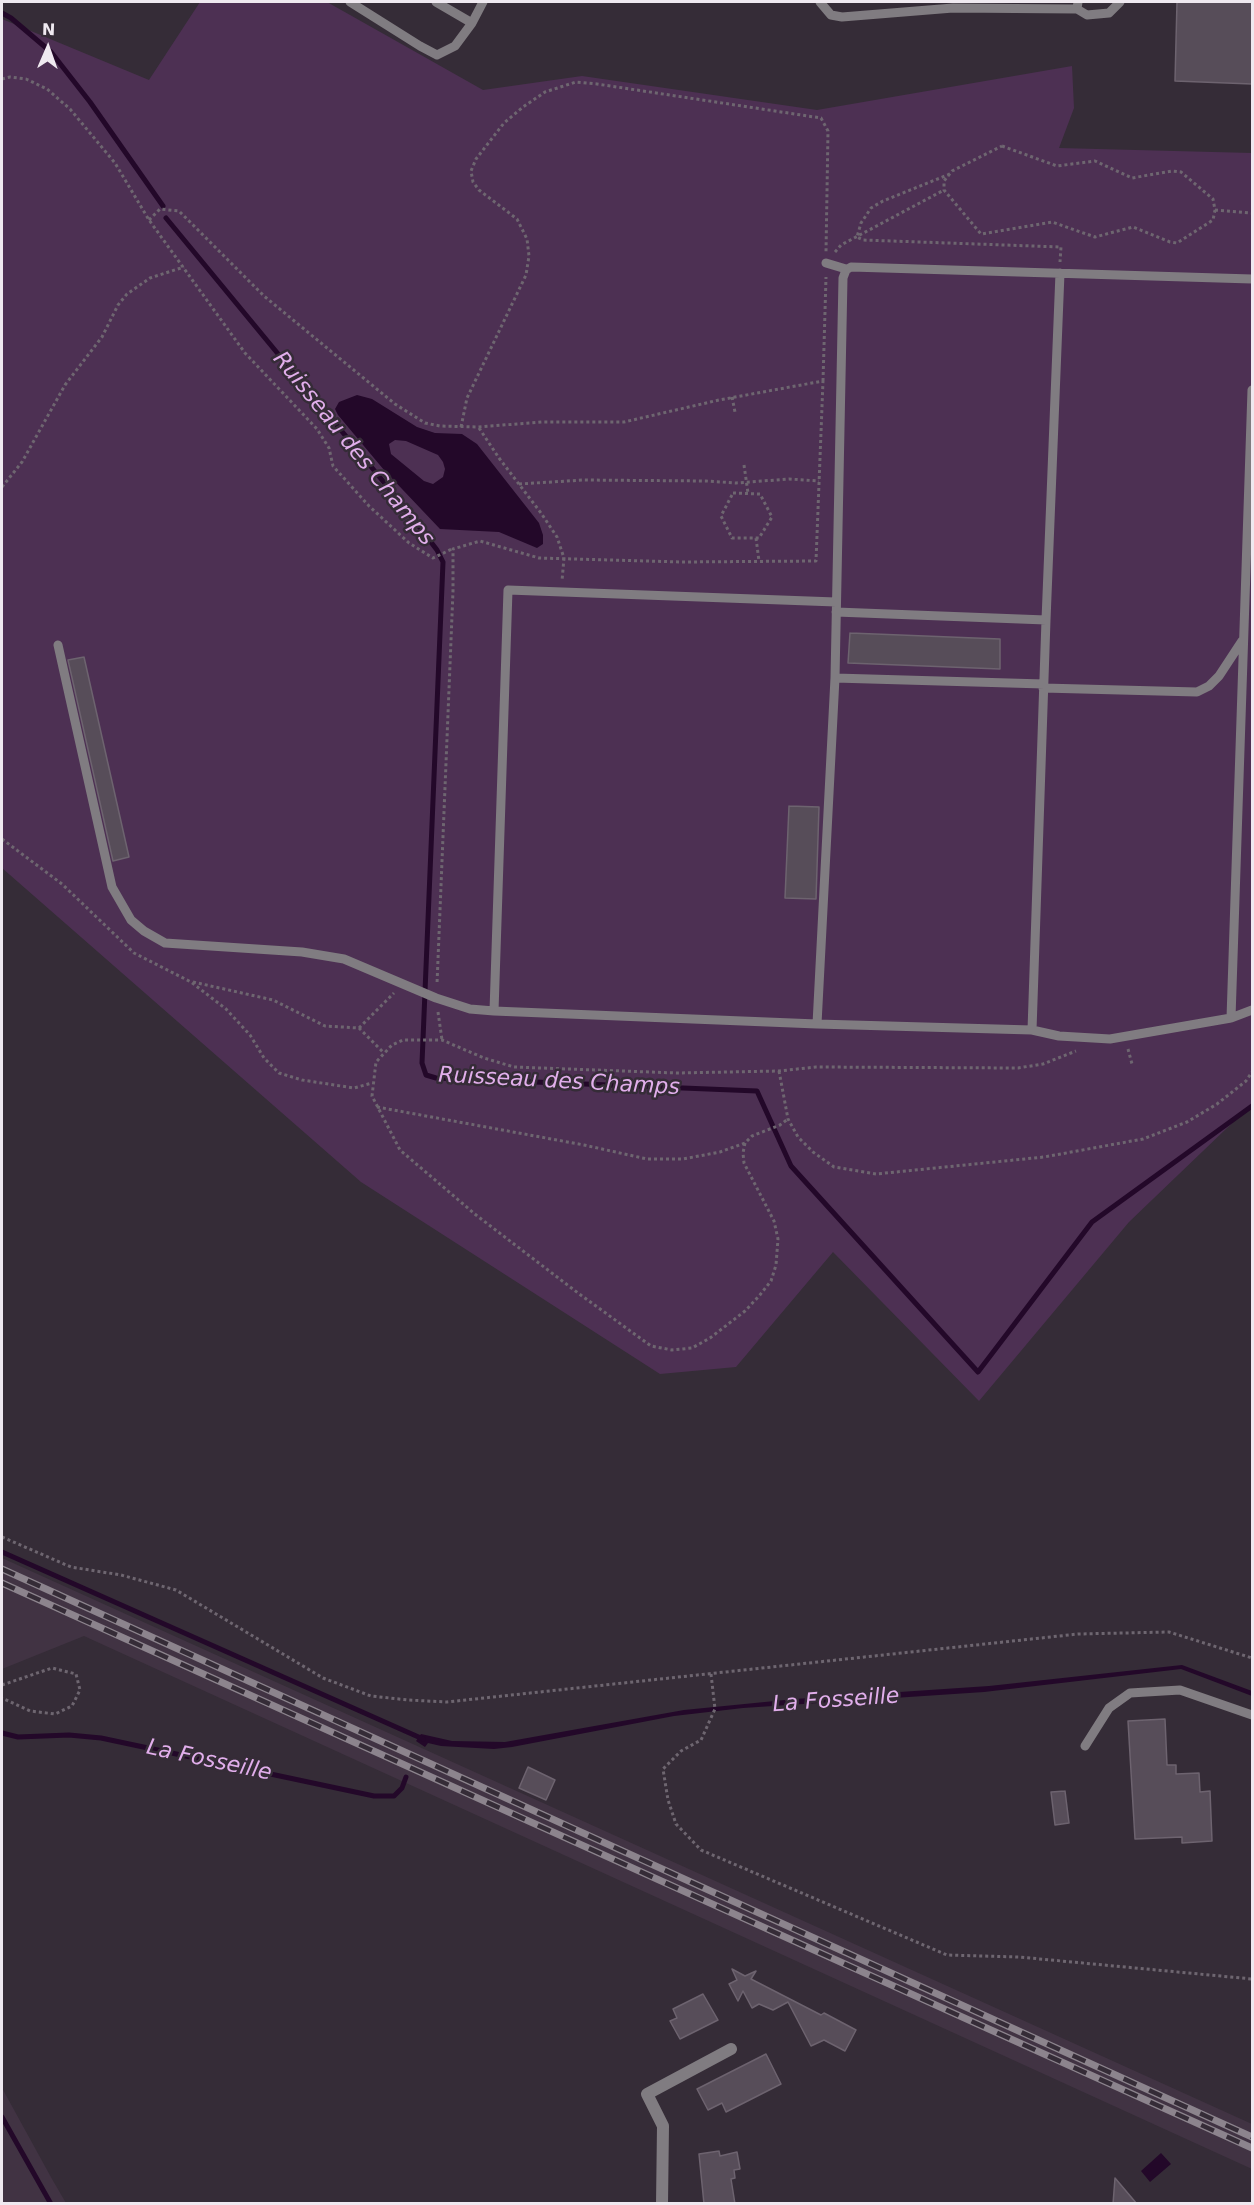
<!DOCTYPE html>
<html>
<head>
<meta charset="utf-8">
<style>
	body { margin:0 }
	#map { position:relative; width:1254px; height:2205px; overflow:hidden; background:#352c37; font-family:"DejaVu Sans",sans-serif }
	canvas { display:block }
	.frame { position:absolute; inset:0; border:3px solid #efe9f0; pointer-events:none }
	.north { position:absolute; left:18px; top:18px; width:60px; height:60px; -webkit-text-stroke:4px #352c37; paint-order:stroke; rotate:2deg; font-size:16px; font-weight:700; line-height:24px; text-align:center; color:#efe9f0 }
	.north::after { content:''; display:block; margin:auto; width:21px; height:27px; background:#efe9f0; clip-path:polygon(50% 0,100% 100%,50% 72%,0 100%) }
</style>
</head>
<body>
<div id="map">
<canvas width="1254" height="2205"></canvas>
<div class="frame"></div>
<div class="north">N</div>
</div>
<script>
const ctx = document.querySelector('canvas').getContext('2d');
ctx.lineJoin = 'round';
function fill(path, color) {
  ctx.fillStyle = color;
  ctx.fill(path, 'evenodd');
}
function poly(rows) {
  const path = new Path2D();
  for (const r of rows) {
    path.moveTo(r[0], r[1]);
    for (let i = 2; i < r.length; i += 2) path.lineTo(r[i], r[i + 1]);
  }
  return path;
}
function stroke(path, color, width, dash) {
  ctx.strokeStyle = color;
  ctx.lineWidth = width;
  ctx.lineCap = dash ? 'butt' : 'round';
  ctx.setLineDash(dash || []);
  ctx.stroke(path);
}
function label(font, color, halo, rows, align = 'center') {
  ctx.font = font + ' "DejaVu Sans",sans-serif';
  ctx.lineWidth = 5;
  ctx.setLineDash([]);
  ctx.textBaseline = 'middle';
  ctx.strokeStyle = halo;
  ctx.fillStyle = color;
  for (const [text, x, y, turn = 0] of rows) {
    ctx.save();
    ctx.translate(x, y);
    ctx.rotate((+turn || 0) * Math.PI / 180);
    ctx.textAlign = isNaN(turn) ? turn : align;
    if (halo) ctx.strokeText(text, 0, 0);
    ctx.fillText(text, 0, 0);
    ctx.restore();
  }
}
fill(poly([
	[2,1558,1252,2124,1252,2169,84,1636,2,1669],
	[2,2088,52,2179,66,2203,2,2203]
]), '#413343');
fill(poly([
	[200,2,327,2,483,90,582,76,817,110,1072,66,1074,108,1059,148,1252,153,1252,1104,1129,1222,979,1401,833,1252,736,1367,660,1374,361,1182,2,868,2,19,149,80]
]), '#4d3053');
fill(poly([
	[357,395,372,399,417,427,435,433,462,434,477,444,539,523,543,535,543,544,537,548,499,532,440,529,384,470,338,415,335,409,339,402],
	[395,440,406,441,438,455,443,462,445,469,443,477,433,484,424,481,391,454,389,444],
	[1182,1665,1252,1691,1252,1696,1181,1669,984,1692,743,1708,674,1716,512,1747,494,1749,441,1746,428,1743,425,1747,416,1741,421,1734,452,1741,505,1742,684,1710,795,1699,989,1686],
	[1161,2153,1171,2164,1150,2182,1141,2171]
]), '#230829');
stroke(poly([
	[2,13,11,18,51,52,90,102,163,206],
	[166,218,401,503,437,550,443,562,422,1063,426,1075,436,1078,757,1091,791,1166,978,1372,1092,1222,1252,1106],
	[2,1552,423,1739],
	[2,1733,18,1737,69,1735,101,1738,374,1796,394,1796,402,1788,406,1777],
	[2,2117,51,2204]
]), '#230829', 5);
const building = poly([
	[1177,2,1252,2,1252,84,1175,81,1177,2],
	[850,633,1000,639,1000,669,848,663,850,633],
	[84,657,129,857,113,861,68,660,84,657],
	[789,806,819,807,816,899,785,898,789,806],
	[1165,1719,1167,1765,1176,1765,1176,1774,1199,1773,1200,1792,1210,1791,1212,1841,1182,1843,1182,1837,1135,1839,1128,1721,1165,1719],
	[528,1767,555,1780,546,1800,519,1788,528,1767],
	[1065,1791,1069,1823,1055,1825,1051,1792,1065,1791],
	[732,1969,745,1976,756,1971,751,1979,821,2015,824,2013,856,2030,845,2051,824,2040,811,2046,788,2002,773,2010,759,2004,752,2008,743,1991,738,2001,729,1984,737,1980,732,1969],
	[703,1994,718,2020,680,2039,670,2021,677,2018,673,2009,703,1994],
	[766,2054,781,2084,726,2112,722,2103,708,2110,697,2089,766,2054],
	[719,2151,720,2156,737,2152,740,2169,734,2170,735,2178,731,2179,735,2204,704,2204,699,2154,719,2151],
	[1115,2178,1137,2204,1113,2204,1115,2178]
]);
fill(building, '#574d59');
stroke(building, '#6d636f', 1.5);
stroke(poly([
	[2,79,10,77,26,79,47,89,70,109,115,163,149,220,245,353,317,429,329,448,333,466,369,506,409,543,433,558,452,549],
	[1002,146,1057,166,1095,161,1132,178,1172,171,1181,172,1213,199,1215,210,1213,220,1177,243,1170,242,1133,227,1095,237,1052,222,981,234,944,190,944,181,952,171,1002,146],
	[950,174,883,201,871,208,861,223,857,237,863,240,1061,247,1060,262],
	[1215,210,1252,213],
	[149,220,160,209,179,211,264,296,395,404,425,423,440,426,478,427,542,422,624,422,719,400,823,381,816,561,682,562,539,558,480,541,453,549,453,591,437,984],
	[835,252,841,245,944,190],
	[823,381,826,277],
	[732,397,735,412],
	[461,427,467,398,526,275,529,256,527,239,517,219,479,190,473,182,471,171,476,159,504,123,523,107,545,92,576,82,597,84,821,118,828,131,826,252],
	[479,428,499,458,541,513,557,537,564,558,562,581],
	[744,465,748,493],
	[519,484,583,480,706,481,736,483,789,479,819,481],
	[2,487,22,462,65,385,102,337,118,305,127,294,150,278,184,267],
	[733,493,760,494,772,517,759,538,732,538,721,516,733,493],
	[756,538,759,561],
	[2,839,62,884,134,953,191,982,226,1009,250,1035,264,1058,279,1073,302,1080,354,1088,372,1083],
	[193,982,273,1000,325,1026,359,1028,383,1052],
	[438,1012,442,1040],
	[359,1028,394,993],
	[1128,1049,1132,1064],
	[779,1071,788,1119,798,1137,813,1152,834,1167,876,1174,1044,1157,1143,1139,1187,1122,1217,1104,1246,1081,1252,1072],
	[377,1107,584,1145,647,1159,683,1159,720,1152,745,1143,752,1136,780,1125,788,1119],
	[745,1143,743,1153,744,1163,774,1221,778,1239,776,1265,771,1281,759,1296,745,1311,710,1338,692,1348,672,1350,651,1346,578,1293,476,1215,400,1150,372,1096,376,1062,392,1045,403,1040,442,1040,484,1058,514,1067,677,1073,779,1071,816,1067,1018,1068,1043,1064,1076,1051],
	[2,1537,71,1567,121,1575,176,1590,323,1678,371,1696,408,1700,447,1702,1078,1634,1169,1632,1252,1658],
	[711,1674,715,1709,701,1740,681,1751,663,1769,668,1800,676,1824,701,1850,947,1955,1019,1957,1252,1979],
	[2,1685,52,1668,76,1674,80,1690,72,1706,55,1714,30,1711,2,1698]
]), '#6e6670', 3, [3, 3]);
stroke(poly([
	[350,2,420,46,437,55,455,46,472,23],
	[436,2,472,23,483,2],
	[820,2,831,15,842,17,953,8,1077,9],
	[1078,2,1077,9,1087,15,1109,13,1120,2],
	[826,263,846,269],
	[836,612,1046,620],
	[58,645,112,887,131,920,144,931,165,943,302,952,344,959,436,998,470,1009,494,1011,817,1024,1032,1030,1059,1036,1110,1039,1231,1018,1252,1010],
	[835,678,1044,684],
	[1043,688,1197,692,1209,686,1219,676,1242,641],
	[494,1011,508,590,836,602],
	[1231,1018,1252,390],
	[817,1024,835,678,843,278,846,270,851,267,1252,279],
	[1032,1030,1046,620,1060,273],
	[1085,1746,1109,1708,1130,1693,1180,1690,1252,1715]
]), '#807c81', 9);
stroke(poly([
	[662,2204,663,2126,647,2094,731,2049]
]), '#807c81', 12);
const rail = poly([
	[2,1569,1252,2137],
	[2,1583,1252,2148]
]);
stroke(rail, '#8c848d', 7);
stroke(rail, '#352c37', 4.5, [14]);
label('italic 22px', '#e1aeeb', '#352c37', [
	["Ruisseau des Champs",353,449,51],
	["Ruisseau des Champs",559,1082,3],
	["La Fosseille",836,1701,-4],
	["La Fosseille",209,1761,12]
]);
</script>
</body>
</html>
